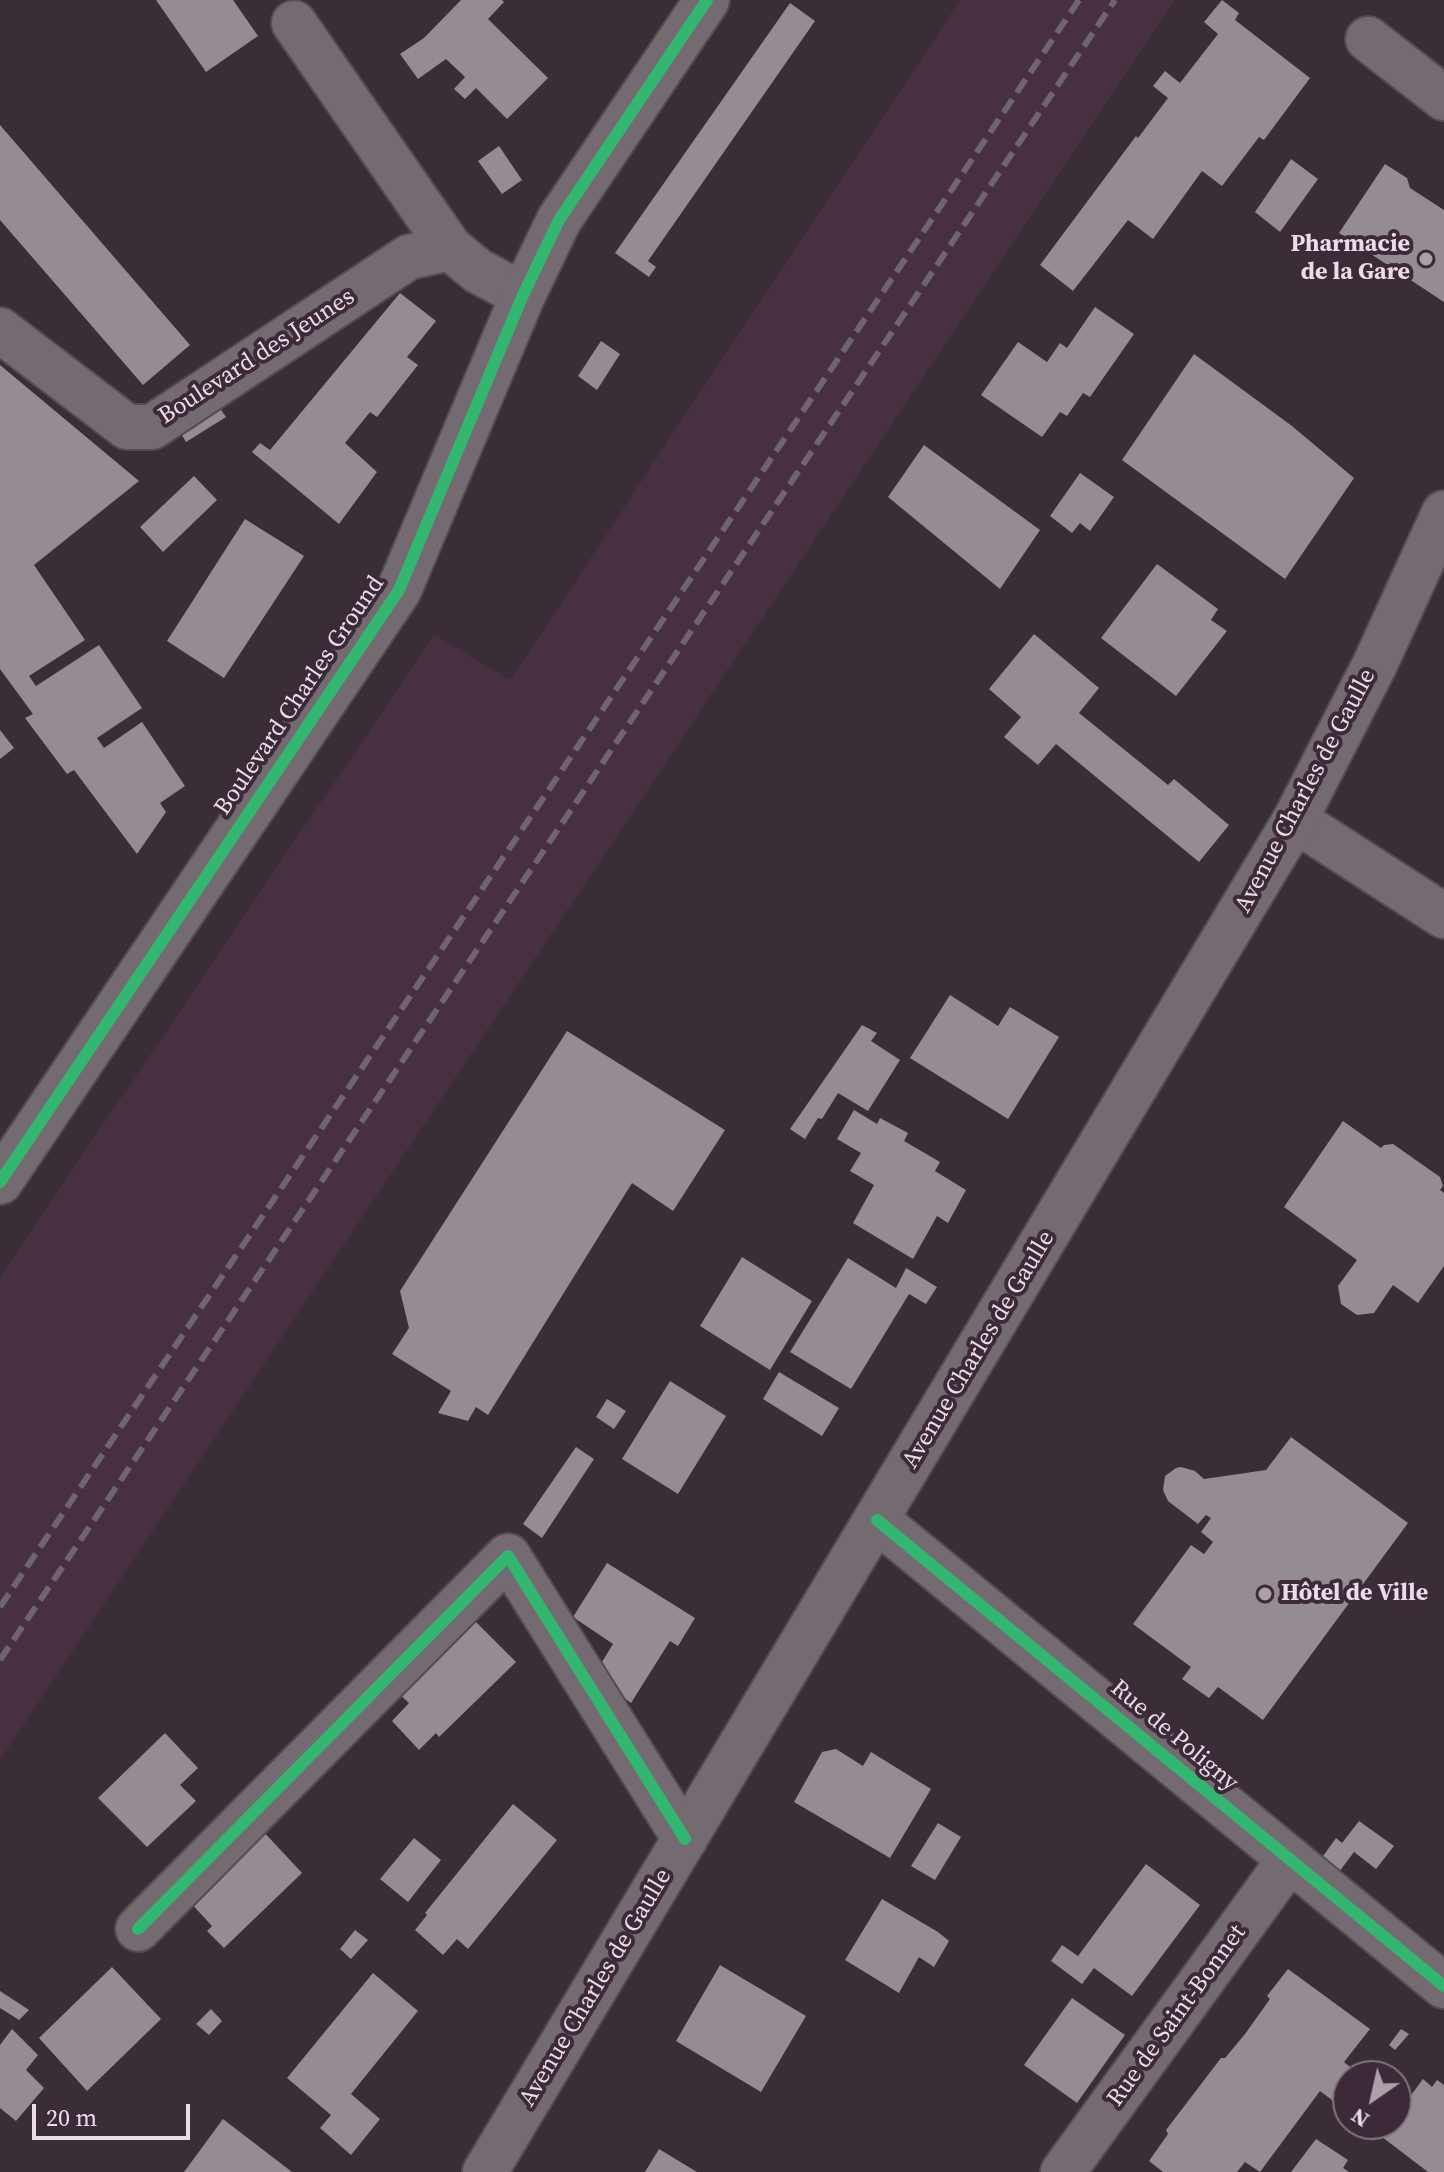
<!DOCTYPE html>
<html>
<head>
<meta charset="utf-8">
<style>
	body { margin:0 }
	#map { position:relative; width:1444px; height:2172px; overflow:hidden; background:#392e36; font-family:"Source Serif 4",serif }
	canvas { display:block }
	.north { position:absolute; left:1332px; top:2060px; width:80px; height:80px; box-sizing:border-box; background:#3d2a39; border:2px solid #82727f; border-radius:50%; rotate:214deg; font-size:22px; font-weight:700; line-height:32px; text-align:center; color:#eadde7 }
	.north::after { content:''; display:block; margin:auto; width:28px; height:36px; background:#aca0a9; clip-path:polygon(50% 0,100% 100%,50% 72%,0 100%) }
	.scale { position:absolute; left:32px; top:2104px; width:158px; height:36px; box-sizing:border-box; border:4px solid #eadde7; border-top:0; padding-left:10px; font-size:24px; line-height:28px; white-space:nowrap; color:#eadde7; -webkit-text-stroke:6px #3d2a39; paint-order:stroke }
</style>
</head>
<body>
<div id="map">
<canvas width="1444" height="2172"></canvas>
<div class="north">N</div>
<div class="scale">20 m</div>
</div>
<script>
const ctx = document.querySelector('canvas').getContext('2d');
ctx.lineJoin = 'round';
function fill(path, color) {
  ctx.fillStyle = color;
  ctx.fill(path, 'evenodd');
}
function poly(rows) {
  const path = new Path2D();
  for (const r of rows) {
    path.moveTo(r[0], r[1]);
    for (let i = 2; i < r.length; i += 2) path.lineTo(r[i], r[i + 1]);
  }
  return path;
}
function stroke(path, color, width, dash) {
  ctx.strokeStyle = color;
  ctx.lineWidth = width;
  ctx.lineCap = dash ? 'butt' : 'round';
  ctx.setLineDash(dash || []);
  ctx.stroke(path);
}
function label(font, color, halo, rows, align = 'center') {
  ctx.font = font + ' "Source Serif 4",serif';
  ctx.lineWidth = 8;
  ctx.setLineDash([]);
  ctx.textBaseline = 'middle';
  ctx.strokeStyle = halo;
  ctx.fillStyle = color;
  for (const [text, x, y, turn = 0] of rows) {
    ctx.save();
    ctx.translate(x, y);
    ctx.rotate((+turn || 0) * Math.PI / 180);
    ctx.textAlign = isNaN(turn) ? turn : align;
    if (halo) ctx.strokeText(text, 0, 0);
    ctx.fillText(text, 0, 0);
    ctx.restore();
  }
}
fill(poly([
	[960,0,1174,0,0,1760,0,1277,434,635,510,680]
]), '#483042');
fill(poly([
	[156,0,233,0,258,36,206,72],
	[461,0,502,0,504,2,488,19,548,78,507,119,476,88,465,99,454,89,465,77,446,59,418,79,400,54,424,38],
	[1222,0,1239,13,1235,20,1310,78,1264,140,1259,137,1222,186,1202,171,1153,239,1128,220,1073,291,1040,265,1136,136,1138,138,1168,98,1153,86,1165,71,1180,83,1218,34,1204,22],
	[790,3,815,21,648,261,656,267,649,277,615,253],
	[0,125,190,345,143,385,0,220],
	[499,146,522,180,502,194,478,161],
	[1291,159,1318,179,1280,232,1255,212],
	[1385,164,1407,178,1410,188,1444,210,1444,302,1339,233],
	[400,293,436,321,407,357,418,365,377,417,370,412,345,443,377,472,339,524,252,452,260,443,270,450],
	[1095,307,1134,334,1090,397,1083,393,1067,416,1060,412,1042,437,981,395,1018,342,1047,362,1060,343,1067,348],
	[601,341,620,354,597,390,578,376],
	[1194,354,1292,426,1354,478,1285,579,1122,460],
	[0,365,139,481,34,565,85,640,29,676,36,686,99,645,142,708,97,738,104,748,142,722,185,786,160,803,166,812,137,854,74,770,67,774,25,718,33,714,0,669],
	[219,407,226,417,186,442,180,432],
	[924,445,1040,530,1000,589,888,497],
	[1080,473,1114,497,1090,531,1080,523,1072,533,1050,516],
	[194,476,217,500,163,552,140,527],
	[245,519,304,556,224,678,167,641],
	[1157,564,1218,609,1211,620,1227,631,1176,696,1101,638],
	[1034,634,1099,688,1079,713,1168,785,1174,779,1229,825,1199,862,1056,744,1038,765,1004,737,1021,717,989,689],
	[0,730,14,748,0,759],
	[950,995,998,1026,1010,1007,1059,1037,1008,1119,910,1058],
	[862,1025,877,1033,871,1041,900,1060,868,1111,838,1093,822,1119,818,1118,805,1139,790,1129],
	[567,1031,725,1130,673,1211,632,1183,488,1415,476,1407,468,1421,438,1413,451,1391,392,1354,409,1328,400,1291],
	[854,1110,877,1124,880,1118,908,1133,904,1141,940,1162,935,1171,966,1190,948,1223,937,1216,913,1259,853,1223,874,1185,850,1171,861,1153,837,1139],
	[1343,1121,1381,1148,1384,1145,1393,1144,1440,1177,1443,1186,1440,1190,1444,1193,1444,1266,1418,1303,1393,1285,1374,1313,1357,1315,1341,1304,1338,1286,1357,1260,1284,1207],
	[742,1257,812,1301,770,1370,700,1326],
	[848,1258,896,1288,906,1268,937,1287,926,1304,909,1294,851,1389,790,1352],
	[779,1372,839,1408,822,1436,763,1399],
	[670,1381,726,1416,678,1494,622,1459],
	[607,1399,626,1411,614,1429,596,1417],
	[1291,1437,1408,1523,1263,1720,1218,1687,1209,1698,1182,1679,1191,1667,1133,1624,1191,1545,1204,1554,1213,1542,1201,1532,1211,1518,1206,1515,1198,1524,1168,1501,1163,1490,1165,1476,1176,1468,1181,1467,1195,1471,1204,1479,1266,1470],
	[576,1447,594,1459,542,1538,523,1524],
	[607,1563,695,1618,678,1646,670,1641,631,1703,594,1675,613,1644,573,1617],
	[473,1619,516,1662,439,1737,436,1733,419,1750,392,1721,409,1703,398,1693],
	[165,1733,198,1768,180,1785,196,1801,147,1847,98,1798],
	[836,1749,863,1766,871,1752,931,1789,890,1858,794,1802,822,1752],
	[513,1804,557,1840,468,1949,457,1939,443,1955,415,1930,427,1915,425,1913],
	[1359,1821,1394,1846,1376,1869,1354,1852,1339,1872,1321,1859,1336,1838,1342,1843],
	[938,1823,961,1837,935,1880,911,1866],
	[261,1829,302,1873,224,1948,207,1931,212,1926,188,1900],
	[414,1838,441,1860,408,1902,380,1879],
	[1146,1864,1200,1905,1132,1996,1094,1968,1082,1984,1051,1961,1062,1945,1078,1956],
	[882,1899,938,1932,949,1941,934,1967,919,1957,899,1993,845,1960],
	[355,1930,368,1940,351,1959,340,1949],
	[720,1965,806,2016,761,2092,676,2041],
	[112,1967,161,2019,87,2091,39,2038],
	[1288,1969,1370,2029,1344,2062,1361,2076,1348,2076,1348,2112,1320,2091,1260,2172,1245,2162,1237,2172,1163,2172,1149,2161,1168,2134,1166,2130,1221,2058,1225,2058,1245,2034,1270,1999,1267,1996],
	[373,1973,418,2011,351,2094,380,2119,351,2155,320,2128,331,2115,287,2078],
	[0,1991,29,2010,19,2020,0,2008],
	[1072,1998,1125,2035,1077,2103,1024,2065],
	[211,2009,222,2021,209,2035,196,2024],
	[12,2029,38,2055,26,2070,44,2088,16,2121,0,2108,0,2045],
	[1401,2029,1409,2034,1395,2050,1389,2045],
	[1423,2079,1432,2087,1437,2080,1444,2085,1444,2172,1428,2172,1365,2124,1396,2124,1396,2102,1403,2106],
	[223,2119,292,2172,184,2172],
	[1316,2139,1348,2160,1343,2168,1349,2172,1291,2172],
	[659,2149,697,2172,645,2172]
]), '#958b92');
const minor = poly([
	[294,23,450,248],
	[1368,39,1444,98],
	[0,330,127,427,152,427,409,257,450,248,478,271,523,295],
	[1295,820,1444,916],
	[877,1520,1444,1986],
	[138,1929,508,1556,685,1839],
	[1063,2172,1290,1859]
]);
const tertiary = poly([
	[0,1182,399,590,523,295,559,220,707,0]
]);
const secondary = poly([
	[485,2172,1295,820,1375,664,1444,513]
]);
stroke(minor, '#544b52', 48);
stroke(tertiary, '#544b52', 48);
stroke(secondary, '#544b52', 48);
stroke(minor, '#746a71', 44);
stroke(tertiary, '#746a71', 44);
stroke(secondary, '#746a71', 44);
stroke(poly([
	[0,1607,1079,0],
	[0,1660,1115,0]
]), '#6f656c', 6, [16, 8]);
stroke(poly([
	[0,1182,399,590,523,295,559,220,707,0],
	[877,1520,1444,1986],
	[138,1929,508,1556,685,1839]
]), '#33b770', 12);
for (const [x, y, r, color] of [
	[1426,259,8,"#aca0a9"],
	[1265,1594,8,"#aca0a9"]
]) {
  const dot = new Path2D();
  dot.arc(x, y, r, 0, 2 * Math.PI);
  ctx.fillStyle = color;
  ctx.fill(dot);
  stroke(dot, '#3d2a39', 3);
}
label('bold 24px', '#eadde7', '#3d2a39', [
	["Pharmacie",1410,245],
	["de la Gare",1410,273],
	["Hôtel de Ville",1281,1594,"left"]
], 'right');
label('24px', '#eadde7', '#3d2a39', [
	["Boulevard des Jeunes",257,357,-33],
	["Boulevard Charles Ground",300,696,-56],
	["Avenue Charles de Gaulle",1306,791,-62],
	["Avenue Charles de Gaulle",979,1350,-59],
	["Rue de Poligny",1174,1736,40],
	["Avenue Charles de Gaulle",596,1988,-59],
	["Rue de Saint-Bonnet",1177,2016,-54]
]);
</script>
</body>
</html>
